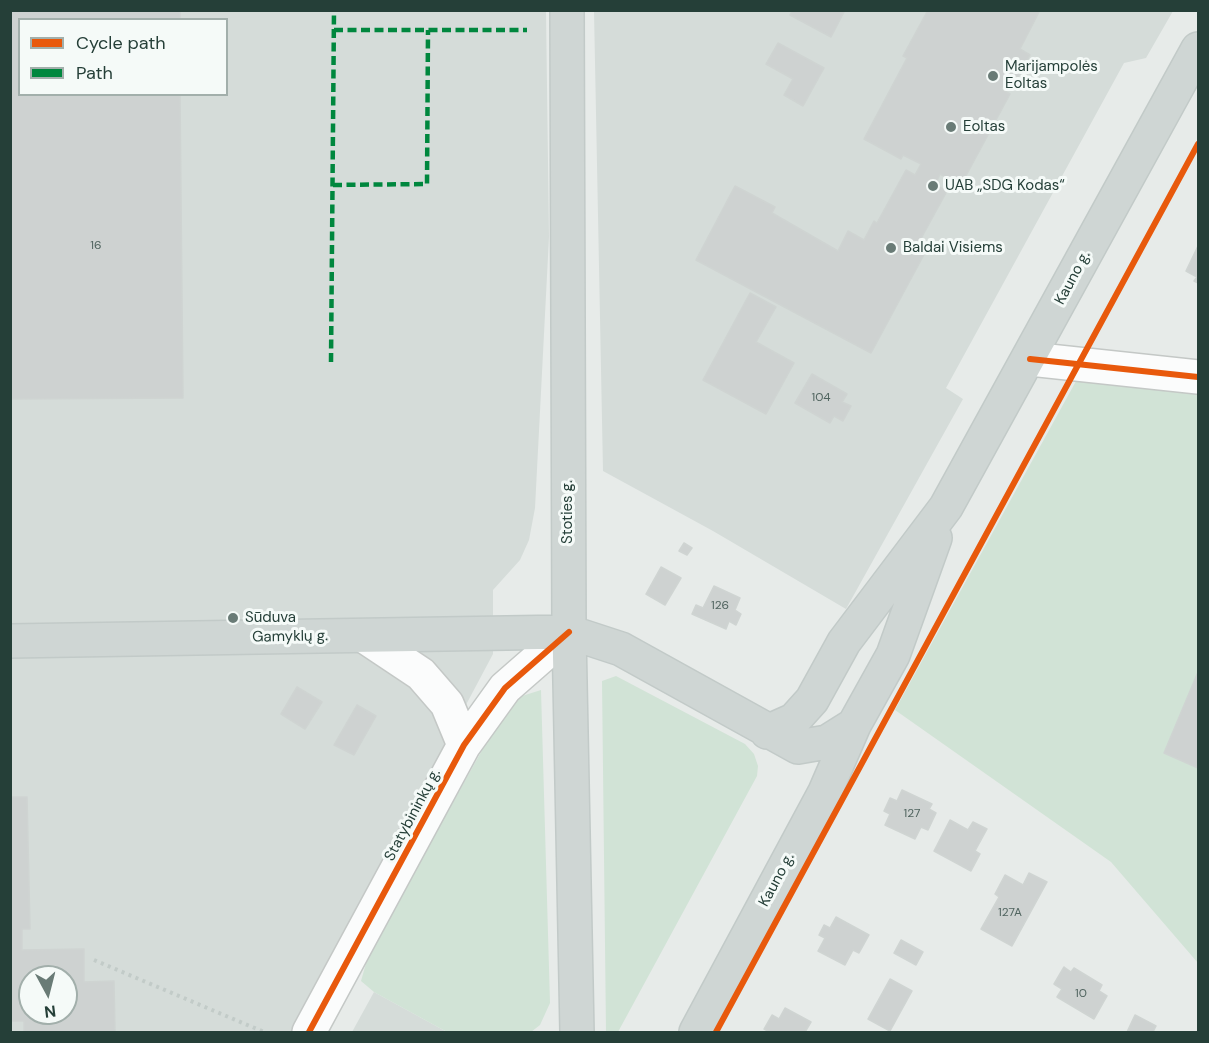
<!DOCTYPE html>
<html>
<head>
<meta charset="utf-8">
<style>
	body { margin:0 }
	#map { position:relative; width:1209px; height:1043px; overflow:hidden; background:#e7ebe9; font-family:"DM Sans",sans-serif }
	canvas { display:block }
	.frame { position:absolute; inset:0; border:12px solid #253f38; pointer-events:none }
	.legend { position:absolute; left:18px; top:18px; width:210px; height:78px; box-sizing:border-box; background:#f5faf8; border:2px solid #a2afab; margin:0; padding:8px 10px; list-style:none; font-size:18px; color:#253f38 }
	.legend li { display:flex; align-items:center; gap:12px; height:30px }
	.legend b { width:30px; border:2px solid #a2afab }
	.north { position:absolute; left:18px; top:965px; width:60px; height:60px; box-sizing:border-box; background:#f5faf8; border:2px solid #a2afab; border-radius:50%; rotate:173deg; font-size:16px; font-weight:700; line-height:24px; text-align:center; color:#253f38 }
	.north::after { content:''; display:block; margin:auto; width:21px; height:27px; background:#697b76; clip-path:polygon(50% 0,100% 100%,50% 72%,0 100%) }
</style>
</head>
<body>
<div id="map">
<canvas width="1209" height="1043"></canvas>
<div class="frame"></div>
<ul class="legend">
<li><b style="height:8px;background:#e8590c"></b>Cycle path</li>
<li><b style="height:8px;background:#00873e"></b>Path</li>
</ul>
<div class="north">N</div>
</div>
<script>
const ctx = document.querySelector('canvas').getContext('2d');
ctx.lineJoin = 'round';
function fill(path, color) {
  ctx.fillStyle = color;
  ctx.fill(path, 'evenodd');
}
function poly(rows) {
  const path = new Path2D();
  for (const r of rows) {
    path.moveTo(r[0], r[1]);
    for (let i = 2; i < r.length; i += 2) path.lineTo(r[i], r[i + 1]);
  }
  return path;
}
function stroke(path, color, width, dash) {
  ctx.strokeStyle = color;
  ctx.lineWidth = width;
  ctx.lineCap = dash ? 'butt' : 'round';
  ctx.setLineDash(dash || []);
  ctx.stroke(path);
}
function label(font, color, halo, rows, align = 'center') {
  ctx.font = font + ' "DM Sans",sans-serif';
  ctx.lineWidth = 6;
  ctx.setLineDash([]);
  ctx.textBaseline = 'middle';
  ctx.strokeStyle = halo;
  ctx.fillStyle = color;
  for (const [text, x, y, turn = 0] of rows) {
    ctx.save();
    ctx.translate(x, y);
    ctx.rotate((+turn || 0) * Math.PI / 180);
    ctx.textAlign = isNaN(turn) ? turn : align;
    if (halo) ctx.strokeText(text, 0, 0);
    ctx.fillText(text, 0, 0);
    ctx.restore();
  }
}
fill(poly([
	[10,11,546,11,549,237,535,508,529,540,520,560,493,590,493,654,292,1032,11,1032],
	[20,20,226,20,226,94,20,94],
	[30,977,66,977,66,1013,30,1013],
	[594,11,1173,11,1146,58,1124,63,946,388,963,399,846,609,713,531,603,471],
	[374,992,447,1032,352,1032]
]), '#d5dcd9');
fill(poly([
	[1086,363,1198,377,1198,963,1111,862,895,710],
	[616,676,745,744,754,754,758,766,757,776,618,1032,606,1032,602,681],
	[541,690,550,1003,540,1025,531,1032,447,1032,374,992,361,981,369,953,505,709,522,696]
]), '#d1e3d6');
const building = poly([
	[10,10,180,10,180,20,20,20,20,94,180,94,183,398,10,399,10,10],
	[793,10,845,10,831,37,790,15,793,10],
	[928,10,1040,10,1020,49,1030,55,1018,77,1010,73,1001,89,1010,94,961,185,940,174,935,185,947,191,918,244,927,249,871,353,696,260,735,186,775,207,772,213,838,251,848,231,864,240,874,221,877,223,906,170,915,175,921,164,903,155,901,159,864,139,907,58,903,56,928,10],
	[778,43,824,68,803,106,784,95,793,79,766,64,778,43],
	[1198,246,1198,283,1194,281,1197,277,1186,271,1198,246],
	[750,293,776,307,756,342,794,363,766,414,703,380,750,293],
	[812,374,847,394,842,402,851,406,843,421,834,416,830,423,795,403,812,374],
	[684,543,692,548,687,555,679,551,684,543],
	[661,567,681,578,665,605,646,594,661,567],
	[714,586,740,598,735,610,741,614,736,625,729,621,726,629,692,614,696,605,703,608,714,586],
	[1198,672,1198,768,1164,753,1198,672],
	[297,687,322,702,305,729,281,714,297,687],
	[357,705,376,716,354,755,334,745,357,705],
	[902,790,932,804,929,809,936,813,928,830,921,827,915,839,885,825,890,814,884,811,890,798,897,801,902,790],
	[10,797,27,797,30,929,22,929,22,950,84,949,84,982,114,981,115,1032,24,1032,24,1021,10,1021,10,797],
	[30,977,66,977,66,1013,30,1013,30,977],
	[950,820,968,830,973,822,987,829,975,851,980,854,971,871,934,851,950,820],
	[1029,873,1047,882,1012,946,981,929,999,897,995,894,1005,875,1023,885,1029,873],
	[836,917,869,935,859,953,853,950,845,965,818,951,825,938,819,935,824,925,830,928,836,917],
	[901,940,923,952,916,965,894,953,901,940],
	[1064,967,1071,972,1074,968,1102,985,1099,991,1107,996,1094,1019,1057,997,1062,989,1054,984,1064,967],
	[890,979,912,991,890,1031,868,1019,890,979],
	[785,1008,811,1022,805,1032,770,1032,764,1029,772,1015,779,1019,785,1008],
	[1135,1015,1156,1026,1153,1032,1127,1032,1135,1015]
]);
fill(building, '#ced2d1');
stroke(building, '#cfd4d2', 1.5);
const minor = poly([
	[1030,359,1198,377],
	[364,636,421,674,447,704,464,745],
	[309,1032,464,745,505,688,569,632]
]);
const major = poly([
	[567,10,569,632,577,1032],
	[10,641,569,632,621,649,798,747,827,742,854,725],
	[767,732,794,720,812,700,844,642,946,507,1198,49],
	[696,1032,825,792,854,725,893,655,935,538]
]);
stroke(minor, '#c4c8c6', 36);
stroke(major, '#c2cac8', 36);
stroke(poly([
	[94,960,264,1032]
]), '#c2cbc8', 4, [3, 4.5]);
stroke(minor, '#fbfcfc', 33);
stroke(major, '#cfd6d4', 33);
stroke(poly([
	[334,30,527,30],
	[333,185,427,184,428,30],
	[331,362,334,10]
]), '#00873e', 4.5, [9, 4.5]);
stroke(poly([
	[1030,359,1198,377],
	[309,1032,464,745,505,688,569,632],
	[716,1032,1198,144]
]), '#e8590c', 6);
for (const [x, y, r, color] of [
	[993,76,6,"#697b76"],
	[951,127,6,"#697b76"],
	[933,186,6,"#697b76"],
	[891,248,6,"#697b76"],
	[233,618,6,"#697b76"]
]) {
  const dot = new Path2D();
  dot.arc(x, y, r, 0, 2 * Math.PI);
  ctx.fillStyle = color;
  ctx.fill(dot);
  stroke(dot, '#f5faf8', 2);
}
label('12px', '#50645f', null, [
	["16",96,246],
	["104",821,398],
	["126",720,606],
	["127",912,814],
	["127A",1010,913],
	["10",1081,994]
]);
label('15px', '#253f38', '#f5faf8', [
	["Marijampolės",1005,67],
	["Eoltas",1005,84],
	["Eoltas",963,127],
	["UAB „SDG Kodas“",945,186],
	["Baldai Visiems",903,248],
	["Sūduva",245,618]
], 'left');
label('15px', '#253f38', '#f5faf8', [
	["Kauno g.",1073,278,-62],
	["Stoties g.",568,512,-90],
	["Gamyklų g.",290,637,-1],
	["Statybininkų g.",413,815,-62],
	["Kauno g.",777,880,-62]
]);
</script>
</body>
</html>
